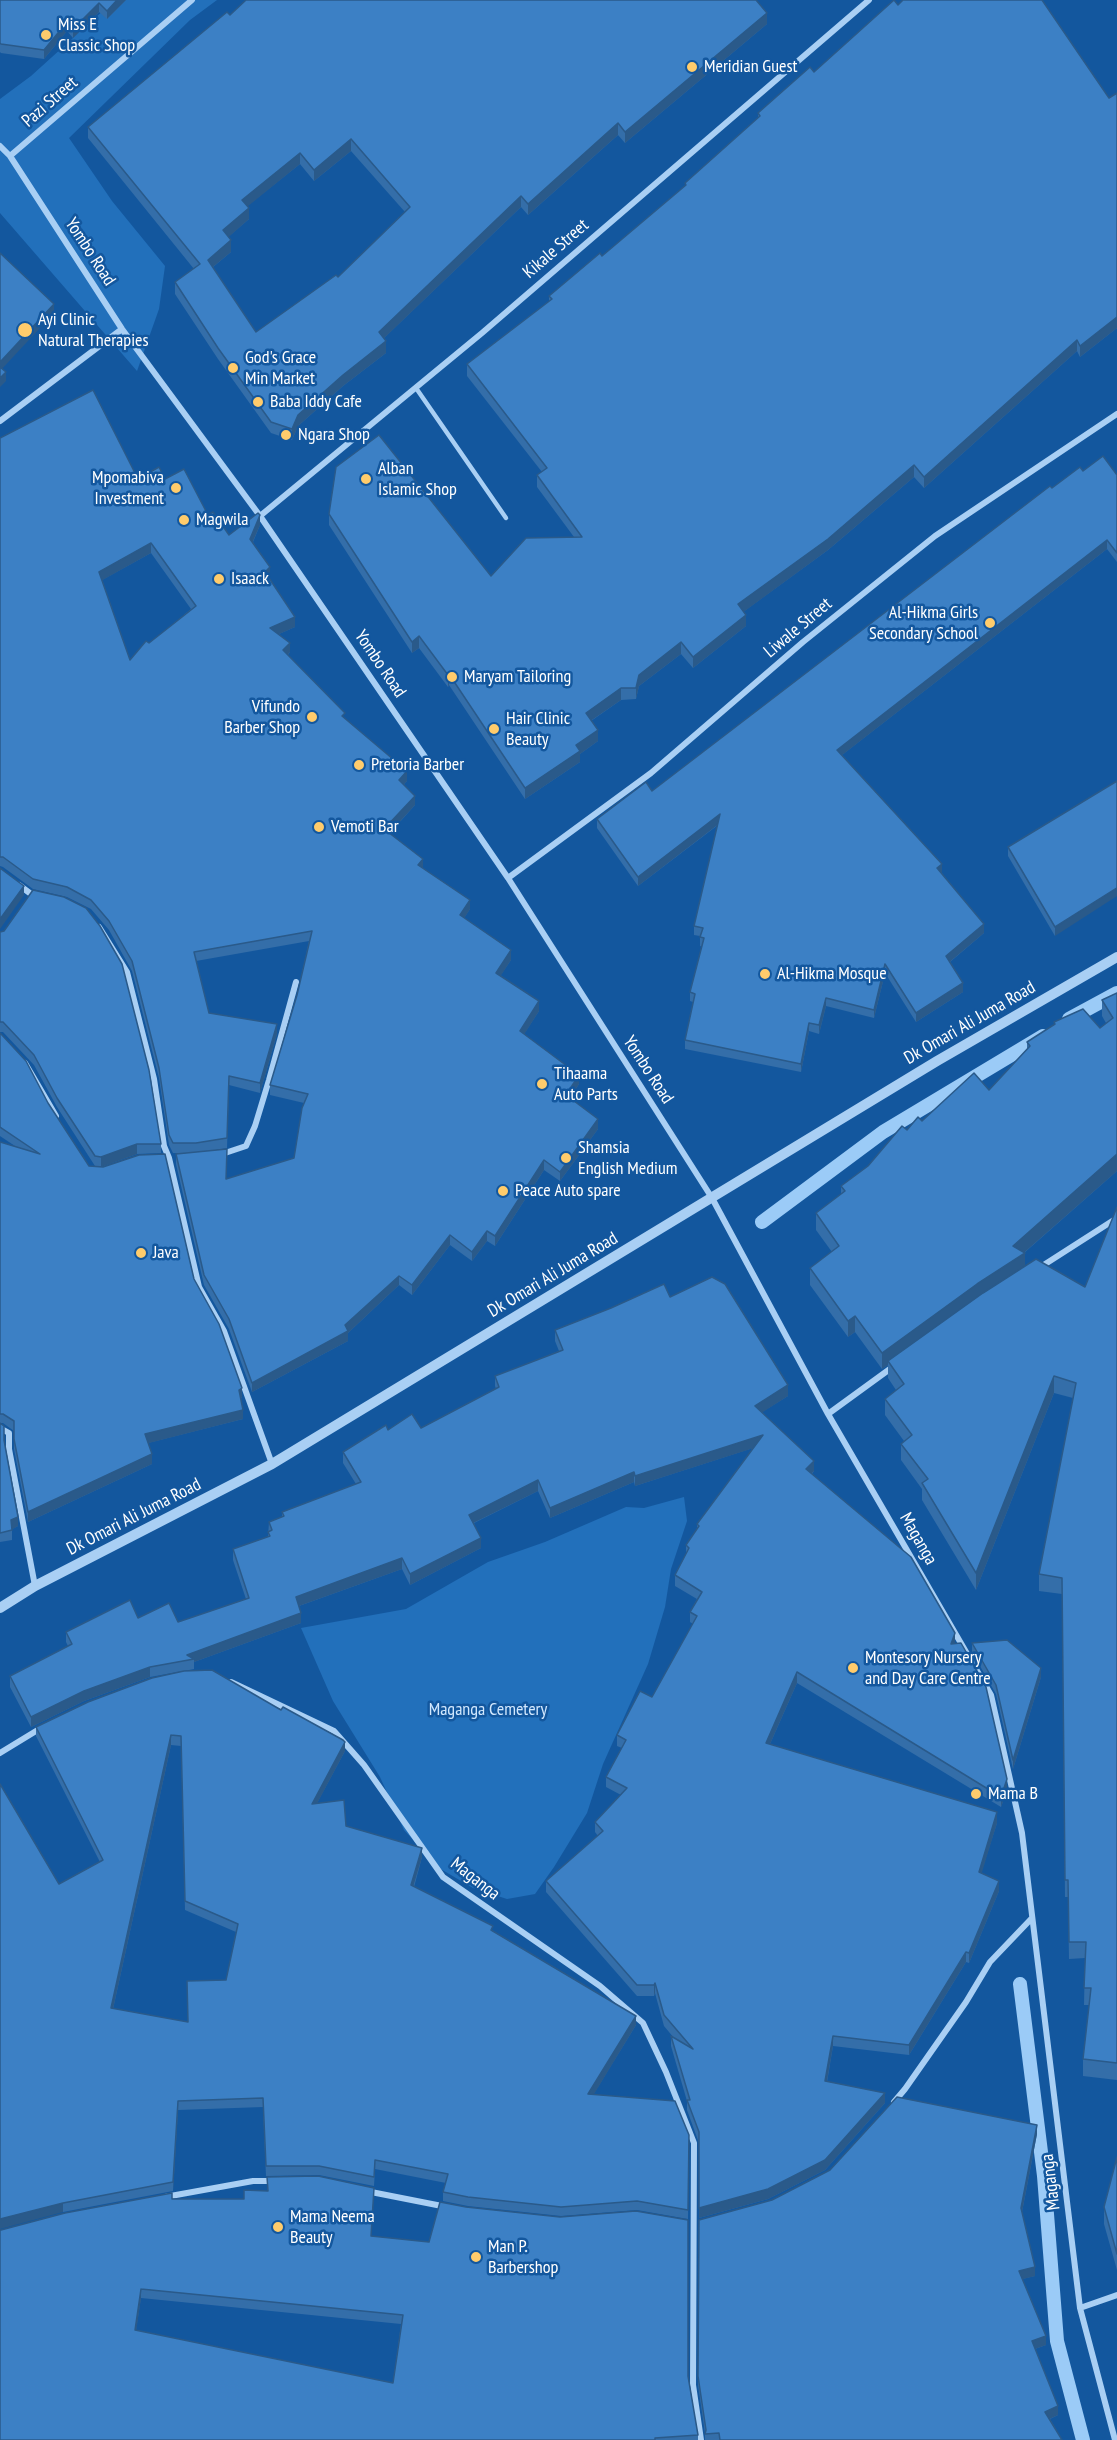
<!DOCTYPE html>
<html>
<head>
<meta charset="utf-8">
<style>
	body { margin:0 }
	canvas { display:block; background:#13579e }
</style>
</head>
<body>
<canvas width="1117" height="2440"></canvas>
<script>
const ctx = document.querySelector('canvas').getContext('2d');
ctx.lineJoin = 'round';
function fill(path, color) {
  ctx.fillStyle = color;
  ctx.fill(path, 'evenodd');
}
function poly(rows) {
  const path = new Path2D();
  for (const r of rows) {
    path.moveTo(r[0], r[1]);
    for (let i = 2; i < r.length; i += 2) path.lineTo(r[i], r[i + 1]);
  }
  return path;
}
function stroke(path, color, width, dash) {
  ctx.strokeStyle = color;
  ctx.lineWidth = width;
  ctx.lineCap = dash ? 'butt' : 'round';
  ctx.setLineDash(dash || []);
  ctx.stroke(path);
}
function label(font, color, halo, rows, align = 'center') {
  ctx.font = font + ' "PT Sans Narrow",sans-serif';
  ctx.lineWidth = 5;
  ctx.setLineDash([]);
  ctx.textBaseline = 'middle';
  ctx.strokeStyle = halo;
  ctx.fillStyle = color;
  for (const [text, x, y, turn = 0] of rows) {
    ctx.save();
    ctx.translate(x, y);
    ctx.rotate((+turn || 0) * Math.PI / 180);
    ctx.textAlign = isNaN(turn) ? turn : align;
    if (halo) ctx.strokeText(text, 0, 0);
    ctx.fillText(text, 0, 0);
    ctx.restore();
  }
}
fill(poly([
	[115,0,217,0,190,20,69,138,112,201,165,266,159,309,137,371,0,213,0,99,31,76],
	[684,1497,687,1521,671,1569,665,1607,648,1664,603,1764,587,1813,554,1867,535,1894,507,1899,473,1888,439,1868,404,1830,380,1777,333,1701,301,1628,406,1609,488,1562,545,1542,626,1507,644,1508]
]), '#2270bb');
stroke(poly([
	[1069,1019,1117,993],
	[762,1222,883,1132,1043,1036],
	[1020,1984,1044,2176,1057,2341,1083,2440]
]), '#9bcbf7', 14);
stroke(poly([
	[416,388,506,518]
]), '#a9cff4', 4.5);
stroke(poly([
	[0,146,10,156,122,329,260,516,508,878,712,1198,828,1414,991,1695,1022,1833,1080,2308,1115,2440],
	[10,156,192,0],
	[0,421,122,329],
	[260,516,482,333,869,0],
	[508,878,651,773,803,642,935,536,1117,414],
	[19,885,31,894,38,896],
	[99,927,127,972,154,1079,164,1146,169,1158,199,1287,224,1331,272,1464],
	[25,1063,56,1116],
	[219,1155,246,1146,255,1126,269,1080,296,982],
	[1039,1268,1117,1218],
	[828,1414,894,1366],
	[0,1428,9,1433,9,1449,35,1586],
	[231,1682,334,1731,364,1765,443,1877,600,1986,643,2023,666,2072,694,2143,693,2385,701,2440],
	[0,1753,41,1728],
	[894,2102,905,2089,966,2002,990,1962,1032,1918],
	[366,2191,447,2207],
	[165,2197,253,2181,273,2181],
	[1080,2308,1117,2295]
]), '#a9cff4', 6);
stroke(poly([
	[0,1608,35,1586,272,1464,937,1061,1117,957]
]), '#a9cff4', 10);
fill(poly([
	[0,0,126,0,107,19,99,12,73,38,67,31,44,59,1,53,0,52],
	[898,5,1109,98,1117,93,1117,328,1080,357,1077,351,924,488,914,477,828,550,743,612,746,626,693,668,681,654,639,686,636,699,621,700,591,721,598,741,580,754,580,762,525,799,449,685,448,687,419,648,412,653,329,525,329,514,491,576,574,537,537,487,537,475,542,472,467,376,467,364,549,301,549,296,602,256,685,186,685,183,758,118,758,113,814,72],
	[230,15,767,24,625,143,618,135,528,215,521,207,384,338,386,353,343,386,298,426,292,440,271,433,218,359,175,294,175,282,194,269,88,138,88,127],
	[351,151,405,212,338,277,256,332,213,267,231,252,228,237,249,219,247,206,300,164,314,181],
	[0,438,138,479,165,479,208,515,229,535,260,525,253,542,270,576,268,578,295,627,279,634,290,652,288,655,345,719,407,781,404,784,415,805,390,833,423,868,470,909,464,918,511,960,500,976,539,1011,524,1034,579,1084,570,1098,598,1129,560,1181,544,1170,495,1246,487,1241,472,1261,450,1245,412,1295,399,1285,348,1333,348,1341,252,1392,229,1329,204,1285,176,1164,176,1154,188,1153,173,1153,169,1145,159,1078,132,971,109,930,91,909,67,897,33,889,3,867,0,866],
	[151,553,191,609,130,660,102,580],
	[309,941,297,995,270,1085,270,1095,304,1103,294,1158,227,1179,204,1152,227,1148,229,1085,260,1093,277,1034,209,1013,196,961],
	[1083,471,1117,475,1117,562,1107,549,842,755,942,873,984,933,950,962,963,992,916,1022,885,973,874,1018,826,1006,819,1034,809,1031,801,1072,685,1049,685,1040,693,1002,690,1001,690,992,702,947,700,946,700,936,694,935,694,926,718,825,638,886,597,828,597,819,652,791,1052,488],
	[1117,781,1055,936,1008,856,1008,847],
	[0,932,161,1144,161,1153,137,1154,101,1167,95,1166,57,1107,34,1065,3,1032,0,1032],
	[1117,993,1117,1171,1024,1253,1025,1266,1085,1287,1117,1207,1117,2080,1083,2076,1083,2059,1089,2005,1084,2005,1085,1958,1069,1959,1068,1897,1065,1897,1062,1594,1039,1591,1039,1574,1073,1398,1054,1393,976,1590,922,1500,922,1489,901,1460,901,1444,904,1441,885,1415,885,1399,896,1390,888,1378,888,1365,882,1369,855,1332,848,1337,810,1285,810,1268,832,1252,816,1230,816,1213,841,1194,841,1186,868,1166,907,1130,922,1121,989,1090,1027,1049,1027,1042,1054,1025,1054,1022,1100,1028,1106,1023,1102,1016,1102,1000],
	[0,1033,89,1166,194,1279,242,1397,241,1398,243,1419,148,1443,152,1464,28,1522,14,1449,14,1431,3,1423,0,1423,4,1440,18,1526,12,1529,12,1540,0,1542,0,1142,15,1146,0,1136],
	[670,1297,788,1396,762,1412,814,1471,812,1474,955,1644,1007,1790,1001,1807,797,1683,770,1744,997,1823,981,1873,999,1891,969,1963,966,1962,909,2055,833,2046,827,2082,885,2103,825,2170,768,2199,699,2218,699,2143,687,2110,687,2101,671,2046,671,2036,674,2038,664,2026,655,1993,654,1996,637,1996,546,1892,546,1881,598,1836,595,1832,595,1822,621,1795,606,1787,606,1777,622,1748,617,1746,617,1735,652,1697,693,1624,690,1622,690,1612,697,1599,675,1586,675,1575,686,1555,686,1545,697,1529,697,1524,753,1448,635,1486,634,1482,550,1518,538,1491,474,1523,481,1548,410,1585,402,1569,299,1606,301,1623,194,1662,194,1669,184,1671,345,1751,317,1803,346,1826,422,1857,414,1887,493,1932,636,2025,593,2095,689,2135,688,2219,637,2210,561,2216,468,2206,443,2201,443,2192,446,2183,375,2169,374,2186,319,2175,266,2176,263,2107,178,2110,173,2191,63,2212,59,1884,100,1862,36,1736,36,1727,183,1671,150,1677,84,1701,31,1727,10,1687,10,1676,68,1646,66,1642,66,1632,138,1618,178,1622,246,1599,233,1560,233,1549,268,1537,269,1522,282,1517,282,1512,356,1484,343,1463,343,1452,388,1430,421,1428,496,1389,495,1386,495,1376,559,1351,555,1341,555,1330],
	[171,1745,181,1746,185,1910,236,1932,226,1980,188,2022,113,2009],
	[972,1643,1041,1677,1013,1769,996,1694,972,1652],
	[1037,2134,1022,2212,1035,2276,1022,2279,1046,2345,1035,2349,1058,2415,1050,2419,1062,2440,705,2440,705,2433,698,2385,699,2220],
	[1117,2157,1117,2270,1104,2224,1104,2207],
	[267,2177,372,2236,688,2376,698,2435,698,2440,0,2440,1,2230,172,2199,244,2199,267,2191],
	[141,2298,401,2324,393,2383,136,2330]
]), '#346ea9');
fill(poly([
	[117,0,126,0,107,19,107,11],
	[99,3,99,12,73,38,73,29],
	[767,13,767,24,625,143,625,132],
	[67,22,67,31,44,59,44,50],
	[618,123,618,135,528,215,528,204],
	[351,139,351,151,314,181,314,170],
	[300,153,300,164,242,211,242,200],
	[521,196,521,207,379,343,379,332],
	[249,208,249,219,223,242,223,230],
	[231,240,231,252,208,271,208,260],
	[54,304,54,313,0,371,0,362],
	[1117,317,1117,328,1080,357,1080,346],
	[1077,340,1077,351,924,488,924,477],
	[386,341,386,353,343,386,298,426,292,440,292,429,298,415,343,375],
	[6,372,6,381,0,387,0,378],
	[914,465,914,477,828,550,738,616,738,604],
	[260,515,260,525,250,548,250,539],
	[1107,540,1107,549,837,759,837,750],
	[151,543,151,553,99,582,99,572],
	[270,567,270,576,265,582,265,572],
	[746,615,746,626,693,668,693,657],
	[295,617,295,627,270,638,270,628],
	[419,636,419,648,412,653,412,642],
	[681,642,681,654,639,686,636,699,636,688,639,675],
	[290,643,290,652,283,660,283,650],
	[449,674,449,685,448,687,448,675],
	[621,688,621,700,586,724,586,713],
	[598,730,598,741,580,754,580,762,525,799,525,788,576,745],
	[407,771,407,781,399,790,399,780],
	[415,796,415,805,384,839,384,829],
	[720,814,720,823,638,886,638,877],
	[423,859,423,868,418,865],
	[942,864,942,873,937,877,937,868],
	[24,886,24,895,0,929,0,919],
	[1117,888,1117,896,1055,936,1055,927],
	[470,900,470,909,460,925,460,915],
	[984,924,984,933,946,965,946,956],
	[511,950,511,960,496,983,496,973],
	[885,964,885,973,874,1018,874,1010],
	[963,983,963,992,916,1022,916,1013],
	[826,998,826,1006,819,1034,819,1025],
	[539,1001,539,1011,520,1041,520,1031],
	[809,1023,809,1031,801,1072,801,1064],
	[277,1024,277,1034,260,1093,260,1083],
	[579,1075,579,1084,566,1105,566,1095],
	[598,1119,598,1129,560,1181,560,1172],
	[137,1144,137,1154,101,1167,101,1157],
	[1117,1154,1117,1171,1019,1257,1025,1253,1025,1270,888,1361,888,1365,882,1369,882,1353,1013,1246],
	[544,1160,544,1170,495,1246,495,1236],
	[487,1231,487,1241,472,1261,472,1252],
	[450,1235,450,1245,412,1295,412,1285],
	[399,1276,399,1285,348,1333,348,1341,252,1392,252,1383,345,1325],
	[855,1316,855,1332,848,1337,848,1321],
	[1054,1376,1054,1393,976,1590,976,1573],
	[788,1385,788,1396,755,1417,755,1406],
	[242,1388,242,1397,239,1399,239,1390],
	[243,1410,243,1419,145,1444,145,1434],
	[763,1435,763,1445,635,1486,635,1476],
	[152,1454,152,1464,28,1522,28,1512],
	[814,1461,814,1471,806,1479,806,1469],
	[634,1472,634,1482,550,1518,550,1508],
	[538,1480,538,1491,469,1525,469,1515],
	[18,1517,18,1526,11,1530,11,1520],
	[481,1538,481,1548,410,1585,410,1574],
	[402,1558,402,1569,296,1607,296,1597],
	[301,1613,301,1623,194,1662,194,1659,187,1655],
	[955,1633,955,1644,951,1644],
	[150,1667,150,1677,84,1701,31,1727,31,1717,84,1691],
	[1041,1668,1041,1677,1013,1769,1013,1760],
	[797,1672,797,1683,766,1753,766,1743],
	[171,1735,171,1745,111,2018,111,2008],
	[345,1742,345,1751,312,1813,312,1804],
	[1007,1779,1007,1790,1001,1807,1001,1797],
	[997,1812,997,1823,979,1882,979,1872],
	[422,1848,422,1857,411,1894,411,1885],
	[999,1881,999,1891,969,1963,969,1953],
	[966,1952,966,1962,909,2055,909,2045],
	[655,1983,655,1993,654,1996,654,1985],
	[636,2016,636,2025,588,2104,588,2094],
	[833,2036,833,2046,825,2092,825,2081],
	[885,2093,885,2103,825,2170,768,2199,699,2218,699,2208],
	[178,2101,178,2110,173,2191,173,2182],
	[1037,2125,1037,2134,1021,2217,1021,2208],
	[63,2203,63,2212,0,2229,0,2219],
	[1035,2267,1035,2276,1019,2280,1019,2271],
	[141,2289,141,2298,135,2339,135,2330],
	[1046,2336,1046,2345,1032,2350,1032,2341],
	[1058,2406,1058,2415,1045,2421,1045,2412]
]), '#2a5a8a');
const building = poly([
	[0,0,117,0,107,11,99,3,73,29,67,22,44,50,1,44,0,43,0,0],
	[246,0,756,0,767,13,625,132,618,123,528,204,521,196,379,332,386,341,343,375,298,415,292,429,271,422,218,348,175,282,200,264,88,127,227,12,230,15,246,0],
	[351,139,410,207,338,277,336,275,256,332,208,260,231,240,223,230,249,208,242,200,300,153,314,170,351,139],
	[894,0,898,5,903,0,1042,0,1109,98,1117,93,1117,317,1080,346,1077,340,924,477,914,465,828,539,738,604,746,615,693,657,681,642,639,675,636,688,621,688,586,713,598,730,576,745,580,751,525,788,449,674,448,675,419,636,412,642,329,514,336,467,379,435,491,576,526,538,582,537,537,475,547,468,467,364,552,299,549,296,600,253,602,256,686,185,685,183,760,116,758,113,810,67,814,72,894,0],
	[0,253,54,304,0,362,0,253],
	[0,367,6,372,0,378,0,367],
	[93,390,138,479,159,467,165,479,184,469,208,515,213,512,229,535,258,513,260,515,250,539,270,567,265,572,295,617,270,628,290,643,283,650,345,713,342,716,407,771,399,780,415,796,384,829,423,859,418,865,470,900,460,915,511,950,496,973,539,1001,520,1031,579,1075,566,1095,598,1119,560,1172,544,1160,495,1236,487,1231,472,1252,450,1235,412,1285,399,1276,345,1325,348,1331,252,1383,229,1319,204,1275,176,1154,227,1149,226,1179,294,1158,302,1108,308,1094,270,1085,297,995,312,931,194,952,209,1013,277,1024,260,1083,229,1076,227,1138,196,1143,173,1143,169,1135,159,1068,132,961,109,921,91,900,67,887,33,879,3,857,0,857,0,438,93,390],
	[151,543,196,606,149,643,146,641,130,660,99,572,151,543],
	[1103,456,1117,475,1117,553,1107,540,837,750,942,864,937,868,984,924,946,956,963,983,916,1013,885,964,874,1010,826,998,819,1025,809,1023,801,1064,685,1040,695,994,690,992,704,938,700,937,703,928,694,926,720,814,638,877,597,819,646,782,652,791,1050,486,1052,488,1080,467,1083,471,1103,456],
	[1117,781,1117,888,1055,927,1008,847,1117,781],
	[0,868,24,886,0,919,0,868],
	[33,890,64,897,86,908,100,926,122,964,149,1070,161,1144,137,1144,101,1157,95,1156,57,1098,34,1055,3,1022,0,1022,0,932,4,931,33,890],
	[1117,993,1117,1154,1013,1246,1025,1253,977,1284,882,1353,855,1316,848,1321,810,1268,839,1246,816,1213,845,1191,841,1186,868,1166,902,1126,907,1130,918,1117,922,1121,974,1073,989,1090,1030,1046,1027,1042,1055,1024,1054,1022,1083,1009,1100,1028,1113,1018,1102,1000,1117,993],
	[0,1033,26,1061,48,1103,89,1166,103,1167,139,1155,165,1154,194,1279,219,1324,242,1388,239,1390,243,1410,145,1434,152,1454,28,1512,14,1439,14,1421,3,1414,0,1414,0,1142,40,1154,0,1127,0,1033],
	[1117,1207,1117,2063,1083,2059,1091,1988,1084,1988,1086,1942,1069,1942,1068,1880,1065,1880,1062,1578,1039,1574,1076,1383,1054,1376,976,1573,922,1483,928,1479,901,1444,912,1435,885,1399,904,1384,888,1361,983,1293,1036,1259,1085,1287,1117,1207],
	[712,1277,725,1284,788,1385,755,1406,814,1461,806,1469,911,1557,955,1633,951,1644,961,1643,986,1687,1007,1779,1001,1797,797,1672,766,1743,997,1812,979,1872,999,1881,969,1953,966,1952,909,2045,833,2036,825,2081,885,2093,825,2160,768,2189,699,2208,699,2132,687,2100,690,2100,671,2036,693,2049,664,2015,655,1983,654,1985,637,1985,546,1881,603,1831,595,1822,627,1788,606,1777,626,1740,617,1735,640,1691,652,1697,697,1616,690,1612,702,1592,675,1575,689,1548,686,1545,699,1526,697,1524,763,1435,635,1476,634,1472,550,1508,538,1480,469,1515,481,1538,410,1574,402,1558,296,1597,301,1613,187,1655,194,1659,150,1667,84,1691,31,1717,10,1676,72,1644,66,1632,130,1600,138,1618,169,1603,178,1622,249,1598,233,1549,270,1536,268,1532,272,1530,269,1522,284,1516,282,1512,361,1482,343,1452,386,1425,388,1430,412,1414,421,1428,499,1387,495,1376,563,1350,555,1330,611,1308,664,1284,670,1297,712,1277],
	[0,1423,4,1426,4,1440,18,1517,11,1520,12,1530,0,1533,0,1423],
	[1007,1640,1041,1668,1013,1760,996,1685,972,1643,1007,1640],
	[212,1670,281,1710,283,1707,343,1740,345,1742,312,1804,344,1800,346,1826,422,1848,411,1885,493,1926,491,1930,636,2016,588,2094,675,2101,689,2135,688,2210,637,2201,561,2207,468,2197,443,2192,448,2174,375,2160,374,2177,319,2166,266,2166,263,2098,178,2101,173,2182,63,2203,0,2219,0,1784,59,1884,103,1860,36,1727,88,1702,152,1678,184,1671,212,1670],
	[171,1735,181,1736,185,1901,238,1924,226,1980,187,1981,188,2022,111,2008,171,1735],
	[897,2097,1037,2125,1021,2208,1035,2267,1019,2271,1046,2336,1032,2341,1058,2406,1045,2412,1062,2440,720,2440,719,2433,705,2434,706,2430,698,2376,699,2220,772,2200,830,2170,897,2097],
	[1117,2157,1117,2254,1104,2207,1117,2157],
	[318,2176,374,2188,371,2236,429,2242,440,2202,466,2207,560,2217,636,2211,688,2220,688,2376,698,2435,655,2438,655,2440,0,2440,0,2230,1,2230,65,2213,172,2193,172,2199,244,2199,244,2190,268,2191,267,2177,318,2176],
	[141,2289,403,2315,393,2383,135,2330,141,2289]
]);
fill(building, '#3c80c5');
stroke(building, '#2a5a8a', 1.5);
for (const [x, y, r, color] of [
	[46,35,6,"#ffcc6c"],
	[692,67,6,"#ffcc6c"],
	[25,330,8,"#ffcc6c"],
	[233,368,6,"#ffcc6c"],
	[258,402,6,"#ffcc6c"],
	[286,435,6,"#ffcc6c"],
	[366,479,6,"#ffcc6c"],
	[176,488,6,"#ffcc6c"],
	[184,520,6,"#ffcc6c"],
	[219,579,6,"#ffcc6c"],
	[990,623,6,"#ffcc6c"],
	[452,677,6,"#ffcc6c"],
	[312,717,6,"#ffcc6c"],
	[494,729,6,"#ffcc6c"],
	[359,765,6,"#ffcc6c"],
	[319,827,6,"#ffcc6c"],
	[765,974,6,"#ffcc6c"],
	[542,1084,6,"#ffcc6c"],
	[566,1158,6,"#ffcc6c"],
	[503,1191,6,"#ffcc6c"],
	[141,1253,6,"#ffcc6c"],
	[853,1668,6,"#ffcc6c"],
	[976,1794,6,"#ffcc6c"],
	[278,2227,6,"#ffcc6c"],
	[476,2257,6,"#ffcc6c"]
]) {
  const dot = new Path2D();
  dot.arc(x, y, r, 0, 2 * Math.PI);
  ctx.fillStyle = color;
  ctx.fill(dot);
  stroke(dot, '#13579e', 2);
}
label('18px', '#fff', '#13579e', [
	["Miss E",58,25],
	["Classic Shop",58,46],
	["Meridian Guest",704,67],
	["Ayi Clinic",38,320],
	["Natural Therapies",38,341],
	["God's Grace",245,358],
	["Min Market",245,379],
	["Baba Iddy Cafe",270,402],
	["Ngara Shop",298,435],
	["Alban",378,469],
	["Islamic Shop",378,490],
	["Mpomabiva",164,478,"right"],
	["Investment",164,499,"right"],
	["Magwila",196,520],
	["Isaack",231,579],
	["Al-Hikma Girls",978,613,"right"],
	["Secondary School",978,634,"right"],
	["Maryam Tailoring",464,677],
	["Vifundo",300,707,"right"],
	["Barber Shop",300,728,"right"],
	["Hair Clinic",506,719],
	["Beauty",506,740],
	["Pretoria Barber",371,765],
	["Vemoti Bar",331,827],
	["Al-Hikma Mosque",777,974],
	["Tihaama",554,1074],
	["Auto Parts",554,1095],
	["Shamsia",578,1148],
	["English Medium",578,1169],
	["Peace Auto spare",515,1191],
	["Java",153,1253],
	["Montesory Nursery",865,1658],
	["and Day Care Centre",865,1679],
	["Mama B",988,1794],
	["Mama Neema",290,2217],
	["Beauty",290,2238],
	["Man P.",488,2247],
	["Barbershop",488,2268]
], 'left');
label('18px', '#fff', '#13579e', [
	["Pazi Street",50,102,-41],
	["Kikale Street",556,249,-41],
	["Yombo Road",90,252,57],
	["Liwale Street",798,628,-40],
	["Yombo Road",380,664,56],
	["Dk Omari Ali Juma Road",970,1023,-30],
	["Yombo Road",648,1070,57],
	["Dk Omari Ali Juma Road",553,1275,-31],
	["Dk Omari Ali Juma Road",134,1517,-27],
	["Maganga",918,1539,60],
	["Maganga",475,1879,38],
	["Maganga",1051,2182,-97]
]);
label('18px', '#d2e8fe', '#13579e', [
	["Maganga Cemetery",488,1710]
]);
</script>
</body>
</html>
